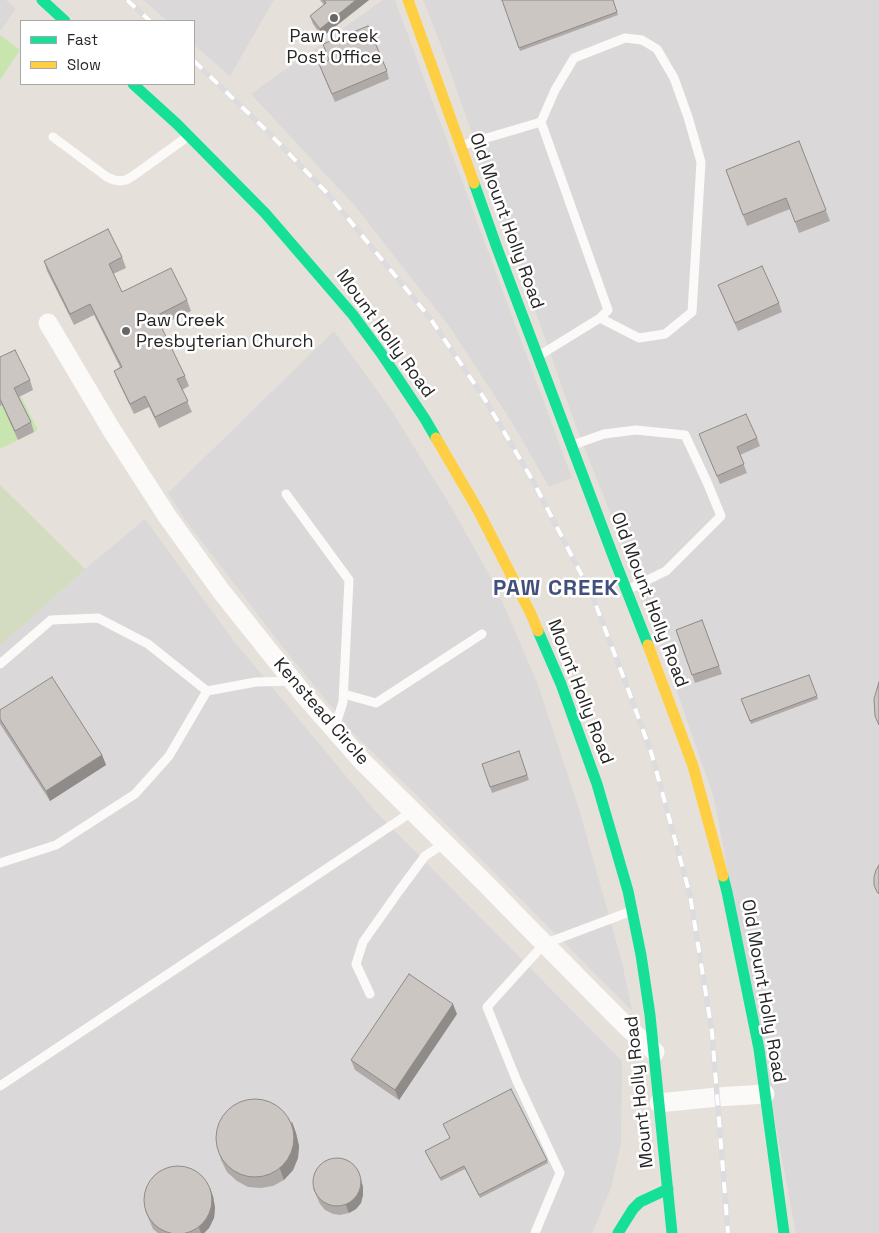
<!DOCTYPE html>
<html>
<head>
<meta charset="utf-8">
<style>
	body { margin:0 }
	#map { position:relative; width:879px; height:1233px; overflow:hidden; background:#e6e0da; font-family:"Space Grotesk",sans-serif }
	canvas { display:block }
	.legend { position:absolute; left:20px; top:20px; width:175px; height:65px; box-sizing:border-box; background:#fff; border:1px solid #a8a8a8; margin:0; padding:6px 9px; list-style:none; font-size:15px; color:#262626 }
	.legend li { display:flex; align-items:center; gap:10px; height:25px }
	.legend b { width:25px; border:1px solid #a8a8a8 }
</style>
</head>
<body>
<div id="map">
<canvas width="879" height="1233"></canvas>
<ul class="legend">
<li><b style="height:6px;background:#16e098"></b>Fast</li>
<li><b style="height:6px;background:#ffcf43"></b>Slow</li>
</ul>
</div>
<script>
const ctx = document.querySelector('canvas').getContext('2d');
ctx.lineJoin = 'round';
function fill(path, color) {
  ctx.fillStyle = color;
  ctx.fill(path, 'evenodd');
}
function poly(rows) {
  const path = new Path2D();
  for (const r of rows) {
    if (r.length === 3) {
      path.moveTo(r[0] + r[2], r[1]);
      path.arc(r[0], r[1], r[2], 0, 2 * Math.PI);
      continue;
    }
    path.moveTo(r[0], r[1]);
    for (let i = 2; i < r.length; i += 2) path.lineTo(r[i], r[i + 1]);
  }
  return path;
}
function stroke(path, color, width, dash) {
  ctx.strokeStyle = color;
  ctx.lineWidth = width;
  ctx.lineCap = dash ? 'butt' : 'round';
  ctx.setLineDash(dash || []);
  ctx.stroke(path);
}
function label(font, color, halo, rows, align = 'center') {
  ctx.font = font + ' "Space Grotesk",sans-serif';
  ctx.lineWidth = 5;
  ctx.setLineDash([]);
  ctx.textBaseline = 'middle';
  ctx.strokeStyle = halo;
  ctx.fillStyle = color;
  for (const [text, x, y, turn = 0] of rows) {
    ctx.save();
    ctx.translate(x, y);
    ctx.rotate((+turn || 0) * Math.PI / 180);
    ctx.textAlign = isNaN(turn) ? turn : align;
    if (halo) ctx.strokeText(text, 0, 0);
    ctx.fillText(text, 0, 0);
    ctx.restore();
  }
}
fill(poly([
	[0,0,6,0,16,9,0,31],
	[143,0,274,0,230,76,194,45,194,21,167,21],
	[383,0,395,0,572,478,549,487,513,424,449,326,355,206,251,94],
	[423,0,879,0,879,1233,796,1233,714,798,649,611,577,429,440,43],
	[334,331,392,411,450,505,495,585,537,682,579,809,622,962,632,1011,455,833,353,733,285,650,186,521,168,493],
	[145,519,233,640,375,811,622,1061,621,1144,611,1188,592,1233,0,1233,0,646,85,569]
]), '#dbd8da');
fill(poly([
	[0,35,20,50,0,80],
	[21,396,38,430,0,449,0,406]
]), '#c8e5af');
fill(poly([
	[0,485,85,569,0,646]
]), '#d3dbc0');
stroke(poly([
	[53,137,107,177,114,180,120,181,126,180,133,176,187,137],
	[463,145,541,122],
	[540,355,600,318,608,310,541,122,555,90,574,58,625,38,642,40,657,49,674,78,688,117,701,162,692,312,665,334,639,338,600,318],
	[573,445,604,434,636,430,685,435,707,482,721,516,666,571,629,589],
	[286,494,349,580,343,702,334,730],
	[0,664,51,620,98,618,148,644,207,691],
	[344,694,376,703,482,634],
	[0,863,56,845,135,794,169,756,207,691,256,682,292,681],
	[370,994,356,964,363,942,399,891,425,856,445,843],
	[0,1086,413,811],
	[535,1233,560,1173,516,1079,487,1007,544,944,629,912]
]), '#fbfaf9', 9);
stroke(poly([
	[48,323,111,429,167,516,221,591,304,695,362,761,487,885,523,922,628,1028,655,1052],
	[659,1103,717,1097,765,1094]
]), '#fbfaf9', 19);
stroke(poly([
	[42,0,65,21],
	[133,84,177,124,265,213,353,315,381,353,425,419,436,438],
	[474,183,497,248,615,561,648,645],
	[538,631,561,684,597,784,628,891,641,955,650,1015,672,1233],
	[723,876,727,892,759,1049,784,1233],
	[618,1233,633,1209,640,1202,668,1189]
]), '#16e098', 11);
stroke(poly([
	[408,0,474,183],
	[436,438,478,510,531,614,538,631],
	[648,645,693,766,723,876]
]), '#ffcf43', 11);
const rail = poly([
	[127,0,150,21],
	[194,61,268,132,327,193,430,318,484,398,533,481,592,595,628,689,652,755,690,895,712,1032,728,1233]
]);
stroke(rail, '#dcdbdd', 5.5);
stroke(rail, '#fff', 4, [11]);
fill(poly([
	[320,0,369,0,322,37,313,24,310,16,324,5],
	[502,0,613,0,618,15,520,51],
	[387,71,389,79,335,102,322,72],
	[799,141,830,221,799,233,790,209,747,226,726,170],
	[122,257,126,268,113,274,122,292,187,300,191,311,160,326,185,376,189,386,182,390,192,412,159,428,149,407,134,414,118,381,114,371,120,367,94,315,74,325,47,271,44,261],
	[718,285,779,303,782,312,738,331],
	[0,357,30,380,33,390,19,397,31,422,34,432,18,440,2,405,0,406],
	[699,434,757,438,760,446,740,455,747,473,720,484],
	[702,620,722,674,695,683,676,630],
	[809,675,818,699,751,724,741,699],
	[0,710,102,755,106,765,50,801,0,724],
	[519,751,529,780,492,793,482,764],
	[457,1014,399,1100,355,1070,351,1060],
	[292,1122,296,1133,299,1146,298,1158,293,1170,284,1180,273,1186,261,1188,248,1187,237,1181,227,1172,221,1160,218,1149],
	[426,1153,547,1160,548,1163,480,1198,465,1169,441,1181],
	[361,1180,363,1187,363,1195,361,1203,356,1209,349,1213,340,1215,333,1214,325,1210,320,1204,313,1188],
	[213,1196,215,1208,214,1218,209,1228,204,1233,158,1233,153,1229,145,1210]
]), '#afaaa7');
fill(poly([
	[356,0,369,0,322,37,320,29],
	[102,755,106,765,50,801,46,791],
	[453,1004,457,1014,399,1100,395,1090],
	[292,1122,296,1133,299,1146,298,1158,293,1170,284,1180,280,1169],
	[358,1171,363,1187,363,1195,361,1203,356,1209,349,1213,346,1205],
	[210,1188,213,1196,215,1208,214,1218,209,1228,204,1233,201,1233,199,1228]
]), '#8e8b88');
const building = poly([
	[324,0,356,0,320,29,310,16,326,3,324,0],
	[502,0,613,0,617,12,519,48,502,0],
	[368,26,387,71,332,94,319,64,329,60,323,44,368,26],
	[799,141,826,210,795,222,786,198,743,215,726,170,799,141],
	[108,229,122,257,109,264,122,292,171,268,187,300,156,316,185,376,177,379,188,401,155,417,145,396,130,404,114,371,122,367,90,304,70,314,44,261,108,229],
	[762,266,779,303,735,323,718,285,762,266],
	[15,350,30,380,14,388,31,422,15,431,0,399,0,357,15,350],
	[746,414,757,438,737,447,744,464,717,476,699,434,746,414],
	[702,620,719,666,692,675,676,630,702,620],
	[809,675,817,696,750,721,741,699,809,675],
	[52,677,102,755,46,791,0,719,0,710,52,677],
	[879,682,879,725,875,716,874,699,879,682],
	[519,751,527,775,490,787,482,764,519,751],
	[879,865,879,894,877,892,874,885,874,877,876,870,879,865],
	[409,974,453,1004,395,1090,351,1060,409,974],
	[511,1089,547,1160,479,1195,464,1166,440,1178,425,1151,450,1138,443,1124,511,1089],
	[255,1138,39],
	[337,1182,24],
	[178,1200,34]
]);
fill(building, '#cbc6c2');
stroke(building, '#8e8b88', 1);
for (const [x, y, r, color] of [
	[334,18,5,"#696765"],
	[126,331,5,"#696765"]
]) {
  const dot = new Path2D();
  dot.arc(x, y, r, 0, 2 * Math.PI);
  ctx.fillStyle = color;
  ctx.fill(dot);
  stroke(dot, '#fff', 2);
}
label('18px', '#262626', '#fff', [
	["Paw Creek",334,37],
	["Post Office",334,58],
	["Paw Creek",136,321,"left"],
	["Presbyterian Church",136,342,"left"]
]);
label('18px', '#262626', '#fff', [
	["Old Mount Holly Road",506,221,70],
	["Mount Holly Road",385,334,54],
	["Old Mount Holly Road",649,600,69],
	["Mount Holly Road",580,692,69],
	["Kenstead Circle",321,712,49],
	["Old Mount Holly Road",763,991,80],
	["Mount Holly Road",640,1092,-96]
]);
ctx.letterSpacing = '1px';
label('bold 22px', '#43507b', '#fff', [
	["PAW CREEK",556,589]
]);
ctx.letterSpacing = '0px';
</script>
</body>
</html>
